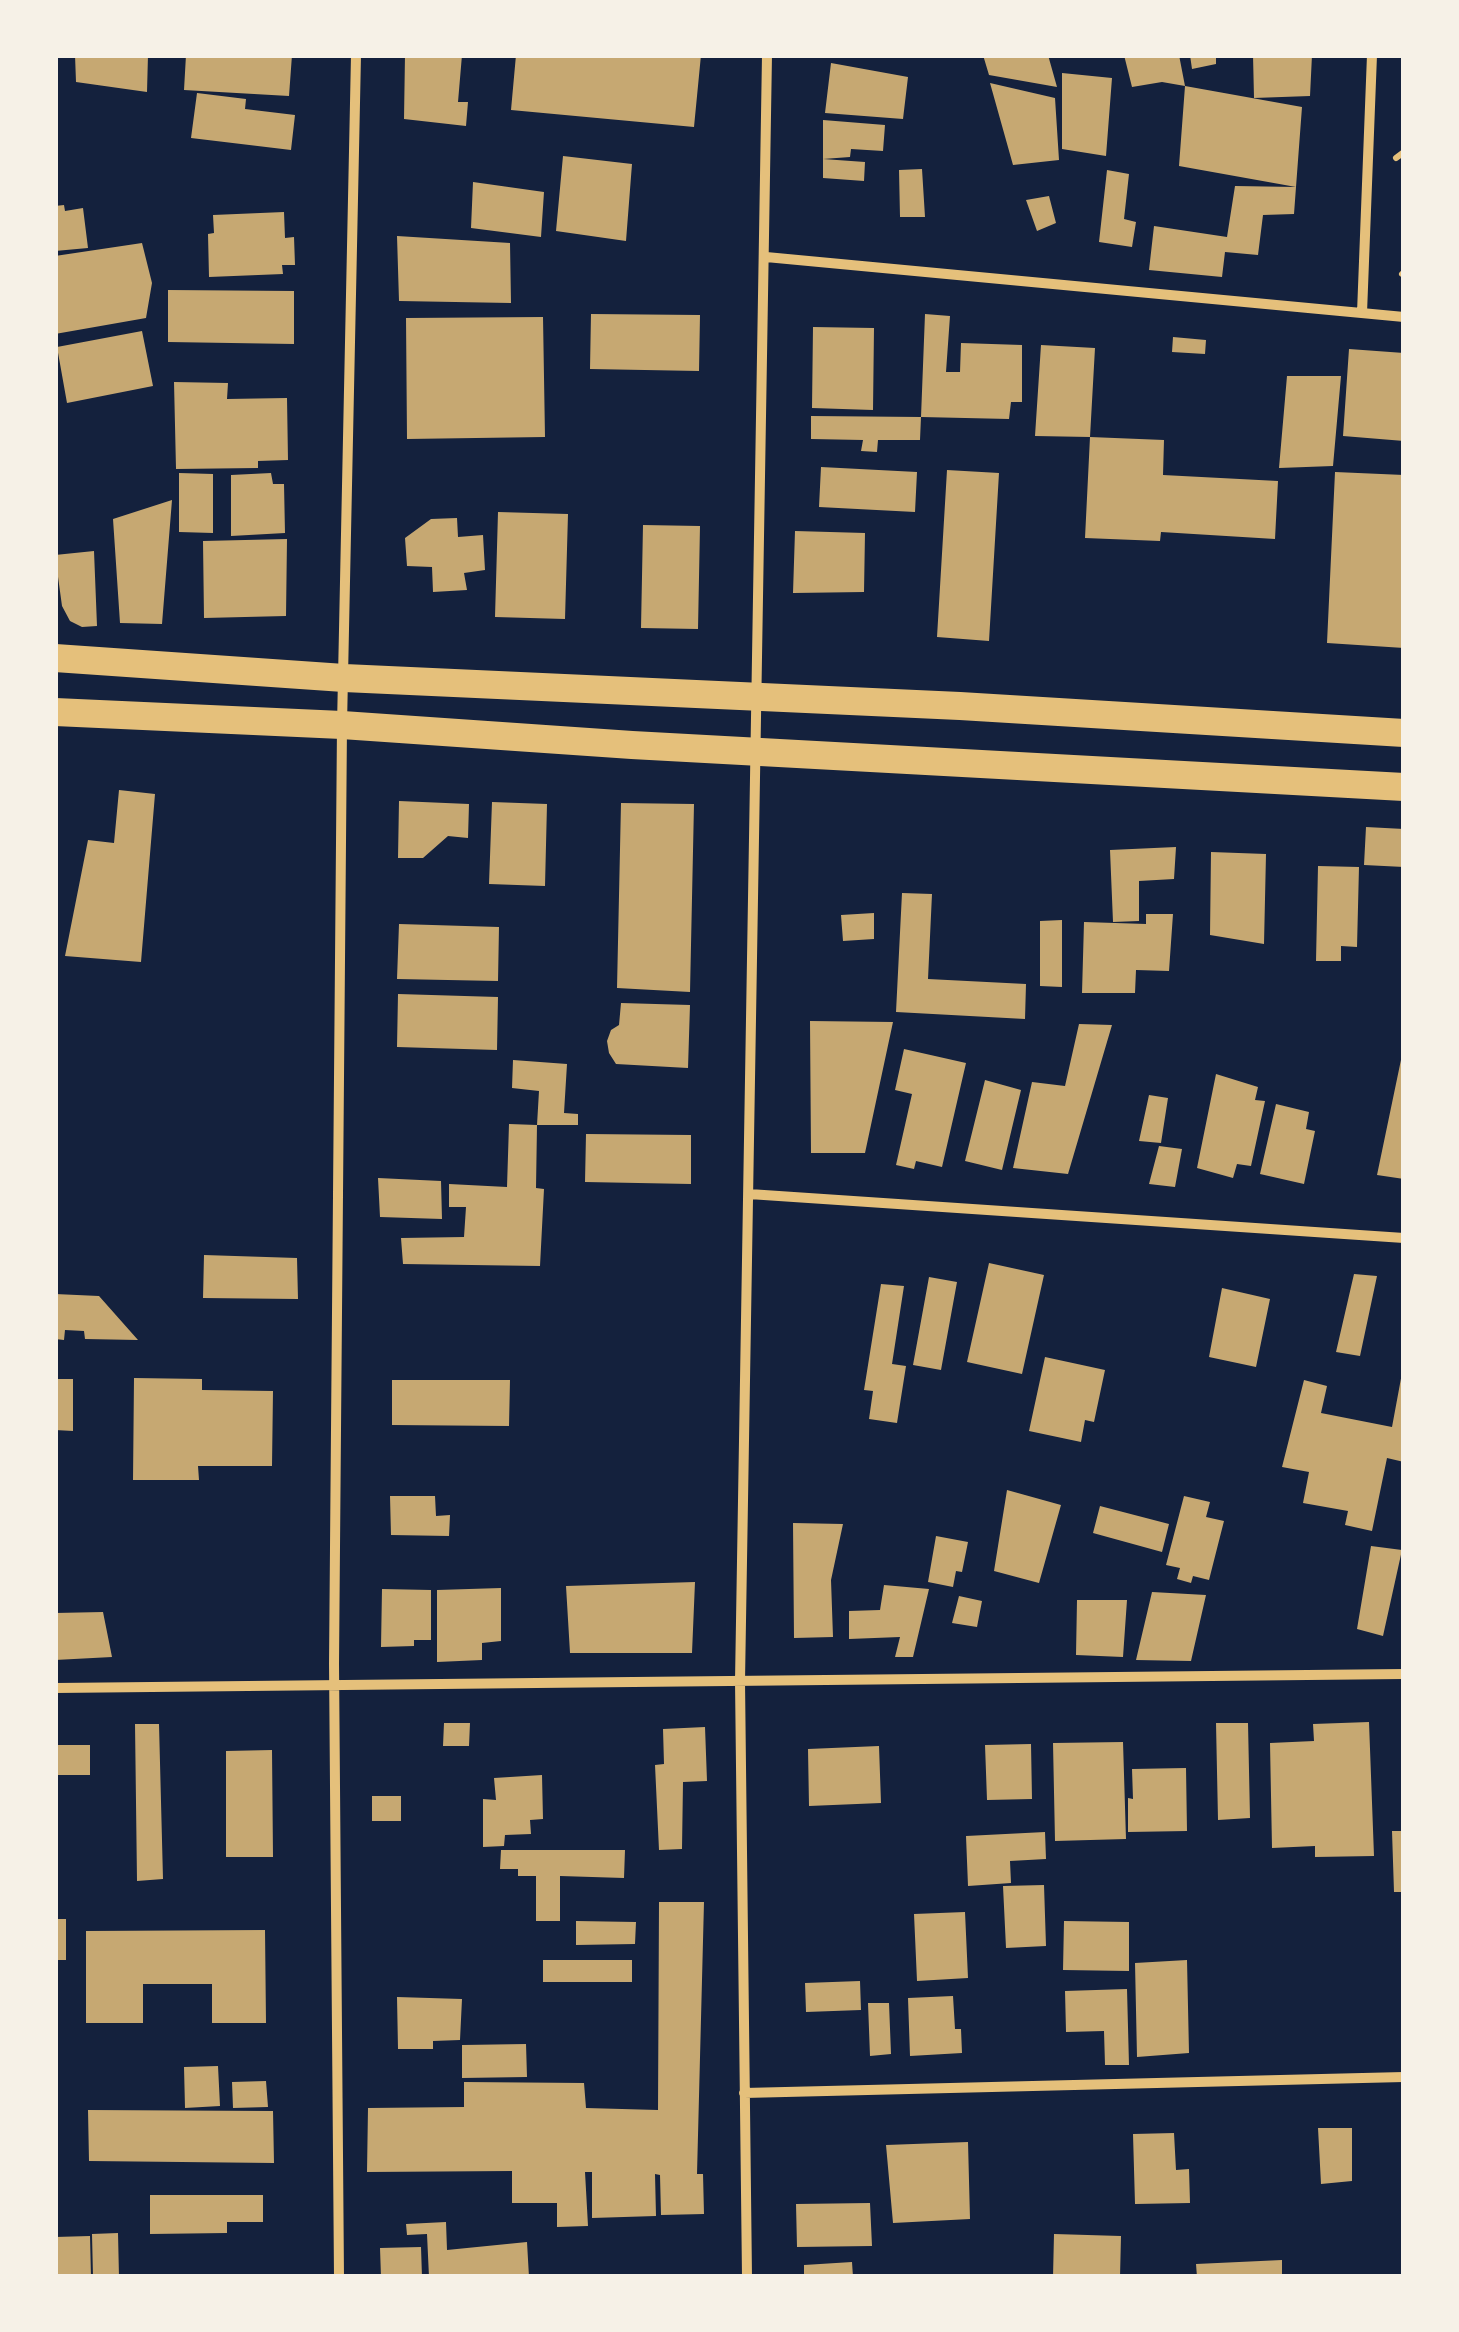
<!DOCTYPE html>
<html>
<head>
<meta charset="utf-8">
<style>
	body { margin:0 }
	#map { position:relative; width:1459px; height:2332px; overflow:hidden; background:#14213d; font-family:"Noto Serif",serif }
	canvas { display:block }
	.frame { position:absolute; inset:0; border:58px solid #f6f1e7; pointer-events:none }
</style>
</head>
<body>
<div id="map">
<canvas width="1459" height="2332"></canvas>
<div class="frame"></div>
</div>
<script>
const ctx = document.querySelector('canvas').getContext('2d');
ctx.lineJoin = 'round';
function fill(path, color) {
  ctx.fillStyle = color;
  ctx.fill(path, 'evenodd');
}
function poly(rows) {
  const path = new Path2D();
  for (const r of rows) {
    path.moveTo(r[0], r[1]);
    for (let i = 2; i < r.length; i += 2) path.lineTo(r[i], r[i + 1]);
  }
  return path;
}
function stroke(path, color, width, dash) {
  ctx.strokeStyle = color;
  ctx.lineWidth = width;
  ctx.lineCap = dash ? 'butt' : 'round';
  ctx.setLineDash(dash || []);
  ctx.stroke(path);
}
fill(poly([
	[75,55,148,55,147,92,76,82],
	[186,55,292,55,289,96,184,90],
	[405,55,462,55,458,102,468,102,466,126,404,119],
	[516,55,701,55,694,127,511,110],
	[983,55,1048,55,1057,87,989,75],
	[1124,55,1179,55,1185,86,1302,107,1296,187,1179,166,1185,86,1162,82,1132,87],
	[1190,55,1216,55,1216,64,1192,69],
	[1253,55,1312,55,1310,96,1254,98],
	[831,63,908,77,903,119,825,113],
	[1062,73,1112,78,1106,156,1062,149],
	[990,83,1055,98,1059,160,1013,165],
	[197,93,246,99,245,109,295,115,291,150,191,138],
	[823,120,885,125,883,151,851,149,850,157,823,159],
	[563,156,632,164,626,241,556,231],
	[823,159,865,162,864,181,823,178],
	[922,169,925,217,900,217,899,170],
	[1107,170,1129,174,1124,219,1136,222,1132,247,1099,242],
	[473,182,544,192,541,237,471,228],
	[1235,186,1296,187,1294,214,1263,215,1258,255,1225,252,1222,277,1149,270,1154,226,1227,237],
	[1049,196,1056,223,1037,231,1026,200],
	[64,205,65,211,83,208,88,248,55,251,55,206],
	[284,212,285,238,294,237,295,265,282,265,283,274,209,277,208,234,214,233,213,215],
	[397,236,510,243,511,303,399,301],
	[142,243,152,283,146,318,55,334,55,256],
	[168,290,294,291,294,344,168,342],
	[591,314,700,315,699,371,590,369],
	[925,314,950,316,946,372,960,372,961,343,1022,345,1022,402,1011,402,1009,419,921,417],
	[543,317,545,437,407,439,406,318],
	[813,327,874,328,873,410,812,408],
	[142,331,153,386,67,403,57,347],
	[1173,337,1206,340,1205,354,1172,352],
	[1041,345,1095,348,1090,437,1035,436],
	[1349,349,1404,353,1404,441,1343,436],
	[1287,376,1341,376,1333,466,1279,468],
	[174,382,228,383,227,399,287,398,288,460,258,461,258,468,176,469],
	[811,416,921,417,920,440,878,440,877,452,861,451,863,440,811,439],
	[1090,437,1164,440,1163,475,1278,481,1275,539,1161,532,1160,541,1085,538],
	[821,467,917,472,915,512,819,507],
	[947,470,999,473,989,641,937,637],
	[1335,472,1404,475,1404,648,1327,643],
	[179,473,213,474,213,533,179,532],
	[271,473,273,484,284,484,285,533,231,536,231,475],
	[172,500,162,624,120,623,113,519],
	[498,512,568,514,565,619,495,617],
	[457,518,458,537,483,535,485,570,464,573,467,590,433,592,432,567,407,566,405,538,431,519],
	[643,525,700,526,698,629,641,628],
	[795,531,865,533,864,592,793,593],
	[287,539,286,616,204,618,203,541],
	[94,551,97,626,82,627,70,621,62,606,55,555],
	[119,790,155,794,141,962,65,956,88,840,114,843],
	[399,801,469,804,468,838,448,836,423,858,398,858],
	[492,802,547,804,545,886,489,884],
	[621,803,694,804,690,992,617,988],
	[1366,827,1404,829,1404,867,1364,865],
	[1176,847,1174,879,1139,881,1139,921,1113,922,1110,850],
	[1211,852,1266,854,1264,944,1210,935],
	[1318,866,1359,867,1357,947,1341,946,1341,961,1316,961],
	[902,893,932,894,928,979,1026,984,1025,1019,896,1012],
	[874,913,874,939,843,941,841,915],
	[1146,914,1173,914,1169,971,1136,970,1135,993,1082,993,1084,922,1146,924],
	[1062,920,1062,987,1040,986,1040,921],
	[399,924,499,927,498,981,397,979],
	[398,994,498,997,497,1050,397,1047],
	[621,1003,690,1005,688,1068,616,1064,609,1053,607,1041,611,1030,619,1025],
	[810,1021,893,1022,865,1153,811,1153],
	[1079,1024,1112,1025,1068,1174,1013,1168,1032,1082,1065,1086],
	[904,1049,966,1063,942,1167,916,1161,914,1169,896,1165,912,1094,895,1090],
	[1402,1055,1404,1055,1404,1179,1377,1175],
	[513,1060,567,1064,564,1113,578,1114,578,1125,537,1125,539,1091,512,1088],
	[1216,1074,1258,1087,1255,1100,1265,1101,1251,1166,1237,1164,1233,1178,1197,1168],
	[985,1080,1021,1090,1002,1170,965,1161],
	[1149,1095,1168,1098,1161,1143,1139,1141],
	[1276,1104,1309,1112,1306,1129,1315,1131,1304,1184,1260,1174],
	[509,1124,537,1125,536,1188,544,1189,540,1266,403,1264,401,1238,464,1237,466,1207,449,1207,449,1184,507,1187],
	[586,1134,691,1135,691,1184,585,1182],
	[1159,1146,1182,1149,1175,1187,1149,1184],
	[378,1178,441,1181,442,1219,380,1217],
	[204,1255,297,1258,298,1299,203,1298],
	[989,1263,1044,1275,1022,1374,967,1362],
	[1354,1274,1377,1276,1360,1356,1336,1352],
	[929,1277,957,1282,941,1370,913,1365],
	[881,1284,904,1286,892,1364,906,1366,897,1423,869,1419,873,1391,864,1390],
	[1222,1288,1270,1299,1256,1367,1209,1357],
	[55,1294,99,1296,138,1340,85,1339,84,1331,65,1330,64,1340,55,1339],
	[1045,1357,1105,1370,1094,1422,1085,1420,1081,1442,1029,1431],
	[1402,1373,1404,1462,1387,1458,1372,1531,1345,1525,1348,1511,1303,1503,1309,1472,1282,1467,1304,1380,1327,1386,1321,1413,1392,1427],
	[134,1378,202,1379,202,1390,273,1391,272,1466,198,1466,199,1480,133,1480],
	[55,1379,73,1379,73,1431,55,1430],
	[392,1380,510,1380,509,1426,392,1425],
	[1007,1490,1061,1505,1039,1583,994,1571],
	[390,1496,435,1496,436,1516,450,1515,449,1536,391,1535],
	[1184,1496,1210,1502,1206,1517,1224,1521,1209,1580,1193,1576,1191,1583,1177,1579,1180,1568,1166,1565],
	[1100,1506,1169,1524,1162,1552,1093,1533],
	[793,1523,843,1524,831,1580,833,1637,794,1638],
	[936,1536,968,1542,962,1572,956,1571,953,1587,928,1582],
	[1371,1546,1402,1550,1383,1636,1357,1629],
	[695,1582,692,1653,570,1653,566,1586],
	[884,1585,929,1589,913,1657,895,1657,900,1637,849,1639,849,1611,880,1610],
	[501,1588,501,1641,482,1643,482,1660,437,1662,437,1590],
	[382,1589,431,1590,431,1640,414,1640,414,1646,381,1647],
	[1152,1592,1206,1595,1191,1661,1136,1660],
	[959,1596,982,1601,977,1627,952,1623],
	[1077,1600,1127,1600,1123,1657,1076,1655],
	[103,1612,112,1657,55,1660,55,1613],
	[1369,1722,1374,1856,1315,1857,1315,1846,1272,1848,1270,1743,1314,1741,1313,1724],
	[444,1723,470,1723,469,1746,443,1746],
	[1216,1723,1248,1723,1250,1818,1218,1820],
	[135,1724,159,1724,163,1879,137,1881],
	[705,1727,707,1781,683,1782,682,1849,659,1850,655,1765,664,1764,663,1729],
	[1123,1742,1126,1839,1055,1841,1053,1743],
	[1031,1744,1032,1799,987,1800,985,1745],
	[55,1745,90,1745,90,1775,55,1775],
	[879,1746,881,1803,809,1806,808,1749],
	[272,1750,273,1857,226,1857,226,1751],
	[1186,1768,1187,1831,1128,1832,1128,1798,1133,1799,1132,1769],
	[542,1775,543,1819,530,1820,531,1834,505,1835,504,1846,483,1847,483,1799,496,1800,494,1778],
	[372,1796,401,1796,401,1821,372,1821],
	[1392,1831,1404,1831,1404,1892,1394,1892],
	[1045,1832,1046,1859,1010,1861,1011,1883,968,1886,966,1836],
	[501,1850,625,1850,624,1878,560,1876,560,1921,536,1921,536,1876,518,1876,518,1869,500,1869],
	[1044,1885,1046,1946,1006,1948,1003,1886],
	[659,1902,704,1902,697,2174,703,2174,704,2214,661,2215,660,2175,655,2174,656,2216,592,2218,592,2172,585,2172,588,2226,557,2227,557,2203,512,2203,512,2171,367,2172,368,2108,464,2107,464,2082,584,2083,586,2108,658,2110],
	[965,1912,968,1978,917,1981,914,1914],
	[55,1919,66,1919,66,1960,55,1960],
	[576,1921,636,1922,635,1944,576,1945],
	[1064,1921,1129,1922,1129,1971,1063,1970],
	[265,1930,266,2023,212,2023,212,1984,143,1984,143,2023,86,2023,86,1931],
	[543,1960,632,1960,632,1982,543,1982],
	[1187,1960,1189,2053,1137,2057,1135,1963],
	[860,1981,861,2010,806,2012,805,1983],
	[1127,1989,1129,2065,1105,2065,1104,2031,1066,2032,1065,1991],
	[953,1996,955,2029,961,2029,962,2053,910,2056,908,1998],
	[397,1997,462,1999,460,2040,433,2041,433,2049,398,2049],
	[868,2003,889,2003,891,2054,870,2056],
	[526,2044,527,2077,462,2078,462,2045],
	[218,2066,220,2106,185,2108,184,2067],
	[266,2081,268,2107,233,2108,232,2082],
	[88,2110,273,2111,274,2163,89,2161],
	[1318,2128,1352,2128,1352,2181,1321,2184],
	[1174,2133,1176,2170,1189,2169,1190,2203,1135,2204,1133,2134],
	[968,2142,970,2219,893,2223,886,2145],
	[150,2195,263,2195,263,2222,227,2222,227,2233,150,2234],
	[870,2203,872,2246,797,2247,796,2204],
	[446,2222,447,2250,527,2242,529,2277,429,2277,427,2234,407,2235,406,2224],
	[118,2233,119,2277,93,2277,92,2234],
	[1054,2234,1121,2236,1120,2277,1053,2277],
	[90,2236,91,2277,57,2277,55,2237],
	[421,2247,422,2277,381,2277,380,2248],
	[1282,2260,1282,2277,1197,2277,1196,2264],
	[852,2262,853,2277,804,2277,804,2265]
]), '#c6a872');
stroke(poly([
	[1396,158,1404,152],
	[1402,274,1404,272]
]), '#e5c07b', 6);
stroke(poly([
	[766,257,1404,317],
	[1362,313,1372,55],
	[749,1194,1404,1238],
	[55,1688,1404,1674],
	[744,2093,1404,2077],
	[339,2277,334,1663,342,725,356,55],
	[747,2277,740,1681,767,55]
]), '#e5c07b', 10);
stroke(poly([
	[55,658,344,678,960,706,1404,733],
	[55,712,342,725,632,745,1404,787]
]), '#e5c07b', 28);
</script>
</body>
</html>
